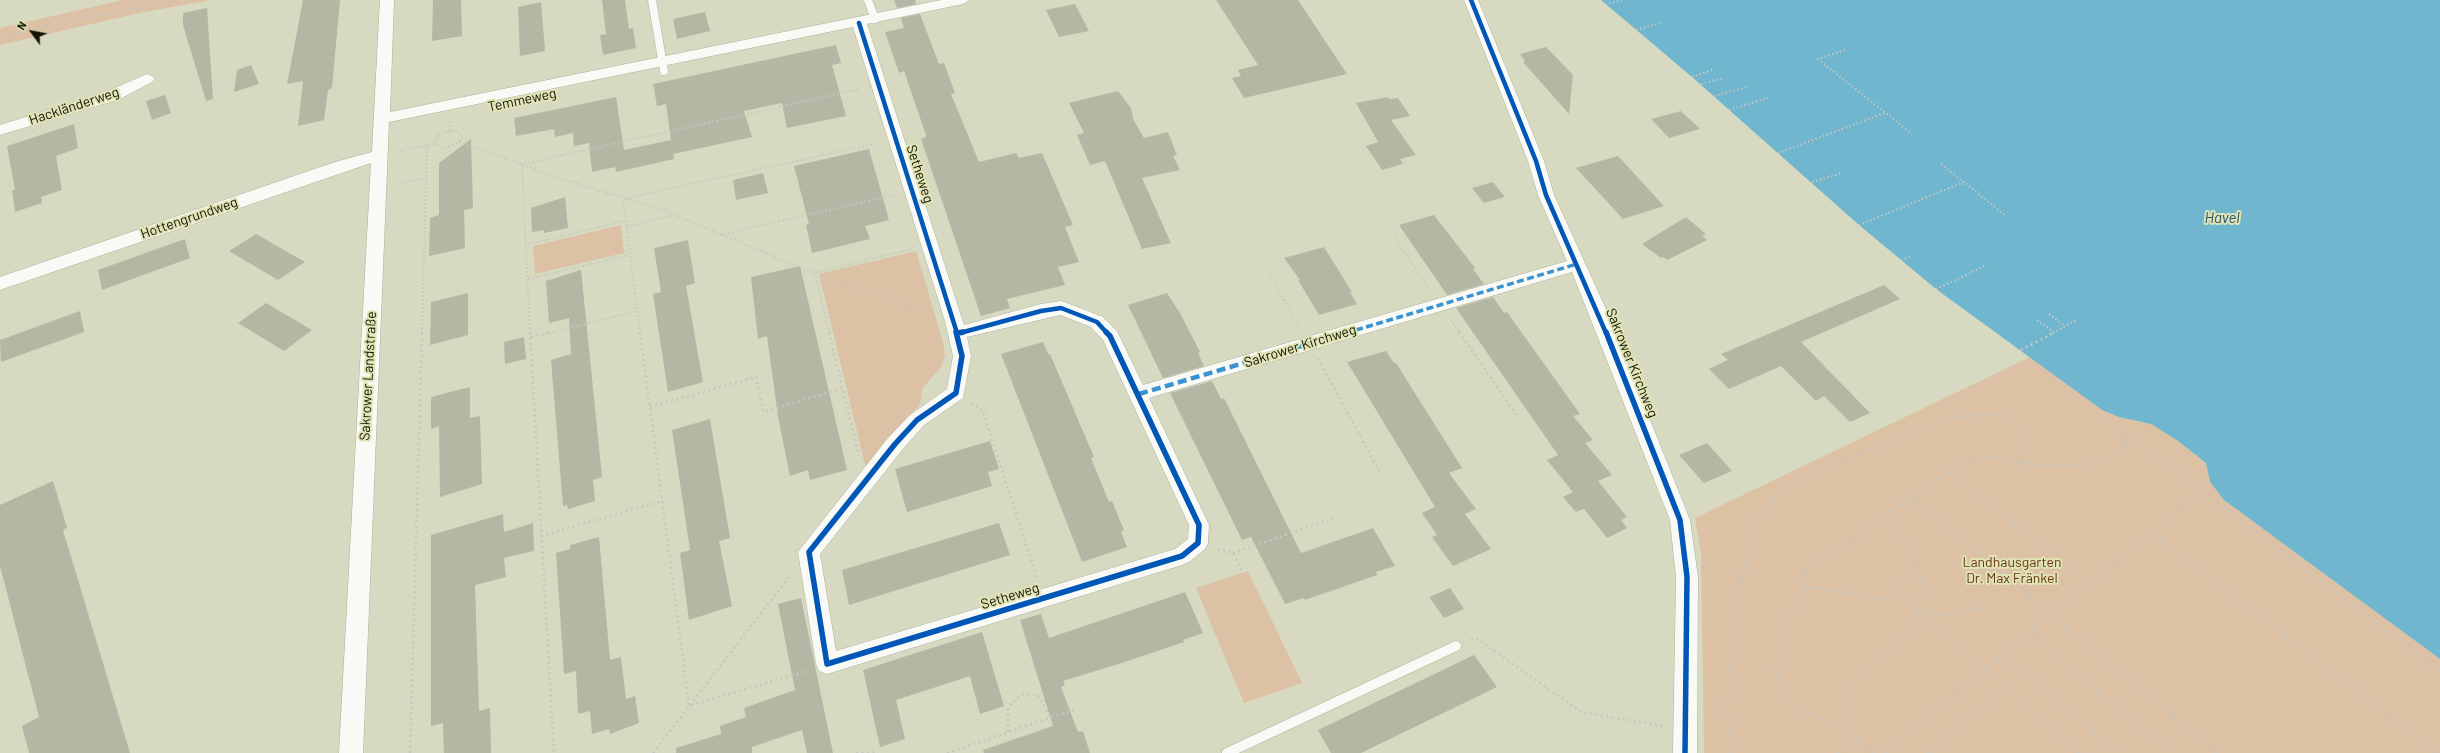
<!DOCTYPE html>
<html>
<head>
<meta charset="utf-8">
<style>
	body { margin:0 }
	#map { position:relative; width:2440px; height:753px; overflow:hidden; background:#d7dac0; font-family:Barlow,sans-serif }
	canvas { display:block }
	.north { position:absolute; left:12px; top:12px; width:40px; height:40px; -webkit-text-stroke:3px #e0e4b5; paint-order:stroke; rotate:302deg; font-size:11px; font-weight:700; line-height:16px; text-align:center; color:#131404 }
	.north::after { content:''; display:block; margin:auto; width:14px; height:18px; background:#131404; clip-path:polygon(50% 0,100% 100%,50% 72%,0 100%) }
</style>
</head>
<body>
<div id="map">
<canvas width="2440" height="753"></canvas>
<div class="north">N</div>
</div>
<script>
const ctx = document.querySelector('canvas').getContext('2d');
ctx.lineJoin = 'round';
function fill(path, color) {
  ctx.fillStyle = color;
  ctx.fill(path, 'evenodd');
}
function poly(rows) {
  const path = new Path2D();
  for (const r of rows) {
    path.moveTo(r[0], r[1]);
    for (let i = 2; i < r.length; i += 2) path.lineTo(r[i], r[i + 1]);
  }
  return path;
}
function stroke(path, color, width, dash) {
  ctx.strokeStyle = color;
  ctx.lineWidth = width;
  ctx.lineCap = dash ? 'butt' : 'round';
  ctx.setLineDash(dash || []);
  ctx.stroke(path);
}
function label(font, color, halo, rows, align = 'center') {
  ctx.font = font + ' Barlow,sans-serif';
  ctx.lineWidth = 4;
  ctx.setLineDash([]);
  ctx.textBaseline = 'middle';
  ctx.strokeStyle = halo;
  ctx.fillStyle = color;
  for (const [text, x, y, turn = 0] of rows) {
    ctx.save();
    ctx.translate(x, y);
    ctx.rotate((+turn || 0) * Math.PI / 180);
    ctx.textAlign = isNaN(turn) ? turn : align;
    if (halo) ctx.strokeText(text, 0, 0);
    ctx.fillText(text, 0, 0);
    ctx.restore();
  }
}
fill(poly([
	[123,0,211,0,144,12,0,45,0,28],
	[621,225,624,253,535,274,533,246],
	[916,251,944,346,945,356,941,367,922,389,920,404,866,469,819,274],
	[2030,357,2102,410,2119,417,2151,424,2178,441,2206,463,2210,482,2224,500,2440,659,2440,753,1704,753,1701,552,1695,518],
	[1248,571,1302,683,1244,703,1196,588]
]), '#dcc1a5');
fill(poly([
	[1601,0,2440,0,2440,659,2224,500,2210,482,2206,463,2178,441,2151,424,2119,417,2102,410,1936,289,1859,225,1692,77]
]), '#6fb6ce');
fill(poly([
	[303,0,340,0,332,88,328,90,324,120,298,126,303,81,287,84],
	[433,0,461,0,462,36,432,41],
	[602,0,625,0,629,29,633,28,636,48,603,55,600,35,606,34],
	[894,0,915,0,916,4,897,8],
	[1216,0,1298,0,1347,74,1244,98,1232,78,1241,76,1238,70,1258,65],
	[541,2,545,51,520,56,518,7],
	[1075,4,1089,31,1059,37,1046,10],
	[207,8,213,99,206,101,183,25,183,13],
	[705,12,710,31,677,39,673,19],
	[920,14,939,64,944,63,955,93,951,94,979,162,1016,153,1019,158,1042,153,1073,225,1065,227,1079,262,1058,267,1065,285,1007,299,1010,308,981,316,921,139,926,137,926,135,904,71,899,73,885,32,904,28,901,18],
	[836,45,841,63,832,65,846,116,787,128,782,103,744,111,752,137,673,154,674,159,616,172,615,167,592,172,589,143,574,146,573,133,555,137,554,129,516,136,514,118,616,97,624,150,671,140,666,104,657,106,653,84],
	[1546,47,1573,75,1569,114,1523,62,1525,61,1520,54],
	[251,65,259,84,234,92,237,70],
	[1118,91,1131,108,1133,119,1144,138,1168,132,1177,155,1173,156,1180,170,1142,178,1171,243,1142,249,1105,161,1090,165,1077,135,1084,133,1069,103],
	[165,95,171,113,152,120,146,101],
	[1388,97,1389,99,1398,98,1410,116,1391,120,1416,155,1400,159,1403,164,1382,170,1366,146,1378,142,1356,103],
	[1681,111,1700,129,1669,138,1651,119],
	[74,124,78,148,56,156,62,190,41,197,42,203,15,212,12,190,15,190,7,146],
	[471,139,473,208,464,210,465,248,429,256,430,218,439,215,439,163],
	[869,149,889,220,865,226,870,239,812,253,806,225,809,224,794,166],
	[1618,156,1664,206,1623,219,1576,168],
	[763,173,768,193,736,200,733,180],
	[1493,182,1505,197,1484,203,1472,188],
	[565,197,568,228,544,233,544,230,532,232,531,208],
	[1434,215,1475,268,1473,269,1484,284,1447,295,1399,225],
	[1686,217,1706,234,1702,236,1707,240,1667,260,1663,257,1661,258,1642,244],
	[256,234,305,262,278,280,229,251],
	[185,239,190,258,102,290,98,270],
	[688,240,695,283,686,286,703,382,668,392,653,294,661,292,654,248],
	[1324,247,1352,292,1350,292,1357,304,1319,315,1298,280,1300,280,1284,258],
	[800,266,847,470,810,480,808,470,790,476,778,416,767,336,758,339,751,277],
	[581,270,602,477,593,480,595,501,568,509,567,505,563,506,551,360,571,354,569,318,549,323,546,281],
	[1884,285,1900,299,1801,342,1870,413,1850,422,1824,396,1816,401,1781,366,1729,389,1709,369,1728,360,1721,354],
	[468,293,468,335,430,345,431,302],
	[1167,293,1180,313,1200,352,1198,353,1204,366,1163,378,1128,305],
	[1493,297,1504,313,1507,312,1580,414,1573,416,1593,440,1585,443,1612,475,1598,481,1627,517,1621,520,1627,528,1607,538,1584,509,1576,512,1563,497,1573,492,1547,460,1558,455,1456,308],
	[266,303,312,330,284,351,238,323],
	[80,311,84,332,1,362,0,340],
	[524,337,526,359,505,364,504,342],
	[1043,342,1048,354,1050,354,1094,457,1091,458,1109,502,1112,501,1124,530,1121,532,1127,547,1082,562,1001,354],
	[1386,351,1394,363,1396,363,1462,468,1449,473,1476,509,1465,514,1491,549,1453,566,1432,537,1437,535,1422,513,1435,507,1347,362],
	[1212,381,1221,399,1224,398,1301,553,1373,528,1395,566,1376,572,1377,575,1305,600,1304,598,1285,604,1251,537,1242,540,1170,393],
	[470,387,470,418,480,416,482,484,440,497,439,426,431,429,431,397],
	[710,419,730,538,719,541,732,606,689,620,680,553,690,550,672,430],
	[990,441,999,469,988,472,992,486,907,512,895,469],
	[1707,443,1732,471,1704,483,1679,455],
	[53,481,67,528,63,530,130,753,29,753,22,726,39,717,0,566,0,505],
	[503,514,504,532,533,523,534,551,504,558,506,577,475,585,479,711,490,708,491,753,444,753,443,723,431,726,431,535],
	[999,523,1010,555,849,605,842,570],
	[599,537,610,660,621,657,626,699,635,696,639,723,610,734,609,729,592,734,590,711,578,714,576,671,564,674,556,553,570,549,570,545],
	[1450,588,1464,609,1444,618,1429,597],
	[1185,592,1203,633,1183,640,1184,642,1125,662,1063,681,1065,685,1061,687,1078,732,1083,731,1090,753,984,753,983,750,1053,726,1020,620,1041,614,1049,638],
	[801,598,833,753,807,753,802,730,752,747,752,753,676,753,676,748,721,734,720,726,746,717,744,708,795,690,778,604],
	[982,632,1004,706,980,714,970,676,896,700,905,739,880,747,863,670],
	[1474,655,1497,687,1361,753,1331,753,1318,730]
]), '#b3b8a5');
const serviceFar1 = poly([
	[652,0,664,71],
	[868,0,875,19]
]);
const service = poly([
	[1227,753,1456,646]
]);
const minor = poly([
	[380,0,394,0,390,112,941,0,970,0,963,4,867,24,964,325,1041,304,1061,301,1067,303,1103,317,1117,331,1143,385,1567,261,1538,195,1528,161,1464,0,1478,0,1544,161,1554,195,1605,307,1690,520,1698,577,1697,753,1673,753,1676,577,1670,520,1572,272,1149,398,1209,525,1208,543,1205,549,1189,562,1182,565,827,674,819,671,816,664,798,552,888,438,910,415,947,389,953,356,945,321,853,27,389,122,363,753,339,753,371,163,0,290,0,277,335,162,372,152,380,0],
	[1060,315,1091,327,1103,340,1189,525,1188,539,1175,549,836,651,820,554,902,450,924,425,963,398,971,356,967,337,1060,315],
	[147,74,152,76,155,79,152,82,120,99,0,135,0,125,108,91,147,74]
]);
stroke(serviceFar1, '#aeb09c', 9);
stroke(service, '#aeb09c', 11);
stroke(minor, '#aeb09c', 1);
stroke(poly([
	[1605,4,1624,0],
	[1636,30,1660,23],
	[0,36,178,0],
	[1845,50,1818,59,1912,134],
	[1692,77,1715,69],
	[1701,84,1724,78],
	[1714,96,1748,87],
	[1729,110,1768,98],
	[449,131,459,132,462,137,459,142,446,148,433,144,439,135,449,131],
	[449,131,450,121],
	[459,142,565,180,661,209,808,271,929,312],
	[400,151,433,144],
	[1778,153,1885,113],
	[1941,164,1963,182],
	[1812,182,1842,173],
	[398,184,426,178],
	[1859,225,1964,182,2006,216],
	[626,227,670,216],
	[720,235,894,195],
	[1395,238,1430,290],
	[525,245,625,221],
	[1901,260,1911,256],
	[1270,275,1299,327],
	[528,279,629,255],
	[1936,289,1985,266],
	[2049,314,2065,326],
	[1451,320,1460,333],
	[2037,320,2054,332],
	[422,333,427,145],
	[530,333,522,164,860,89],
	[549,333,637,311],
	[640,333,623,199,878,143],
	[829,333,815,273,911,249],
	[2053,333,2078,319]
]), '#c7c7c0', 2, [1.5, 2.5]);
stroke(poly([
	[530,332,554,753],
	[640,332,689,706,806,671],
	[829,332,859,456],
	[1459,332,1518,417],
	[531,337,553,332],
	[2021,350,2055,332],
	[1318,359,1382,476],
	[971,403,983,411,1037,579],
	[650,407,756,377,764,412,843,388],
	[2104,419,2202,491],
	[1900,504,1948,472],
	[2151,532,2436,753],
	[541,536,662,501],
	[1218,549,1233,553,1243,573],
	[1233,553,1337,517],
	[2089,583,1948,472,1958,463,1985,457,2049,467,2091,464,2107,459,2132,439],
	[1803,587,1830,589,1870,599,1880,598,1888,595,1904,581,1919,575],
	[2029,632,2171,753],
	[1471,640,1476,638,1581,712,1663,726],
	[2002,653,2118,753],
	[1848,728,1844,712,1851,684,1911,630,1918,609,1949,615,1983,607],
	[1008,732,1008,707,1022,694,1038,695,1050,717],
	[410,753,422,332],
	[653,753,790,576],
	[856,753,876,753],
	[947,753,1076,709],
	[1731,753,1727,709,1731,629,1753,529,1762,512,1778,493,1827,466,1949,418,1996,413,2009,418,2016,423,2021,463],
	[1838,753,1857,738],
	[1874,753,1848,729,1798,710,1783,692,1775,671,1781,628,1796,604,1803,587,1807,568,1814,558,1855,538,1900,505,1917,502,2217,753],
	[1884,753,1985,669,1918,609,1922,581,1891,510],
	[1929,753,2005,687],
	[2080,753,1985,669,2202,491,2440,671]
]), '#c7c7c0', 2.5, [2, 3.5]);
stroke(serviceFar1, '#f9f9f6', 8);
stroke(service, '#f9f9f6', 10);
fill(minor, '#f9f9f6');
stroke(poly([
	[1346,333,1577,264]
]), '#3893d1', 3.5, [7, 3.5]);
stroke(poly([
	[1139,394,1349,332]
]), '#3893d1', 4.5, [9, 4.5]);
stroke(poly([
	[1471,0,1536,161,1546,195,1606,333],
	[859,23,957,333],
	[960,333,1041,311,1061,308,1097,322,1107,333]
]), '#0057b8', 4.5);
stroke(poly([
	[956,332,962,356,956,393,917,420,895,444,809,552,827,664,1182,556,1198,543,1199,525,1110,336,1106,332],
	[1606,332,1680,520,1687,577,1685,753],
	[958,333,963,332]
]), '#0057b8', 5.5);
label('14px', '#131404', '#e0e4b5', [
	["Temmeweg",522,100,-12],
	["Hackländerweg",74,106,-18],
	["Setheweg",920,174,72],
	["Hottengrundweg",189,218,-19],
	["Sakrower Kirchweg",1300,346,-17],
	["Sakrower Kirchweg",1632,363,68],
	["Sakrower Landstraße",368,376,-87],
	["Setheweg",1010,596,-17]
]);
label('14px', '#6a3715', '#e0e4b5', [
	["Landhausgarten",2012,562],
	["Dr. Max Fränkel",2012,578]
]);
label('italic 15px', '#285266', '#e0e4b5', [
	["Havel",2222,218]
]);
</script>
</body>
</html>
